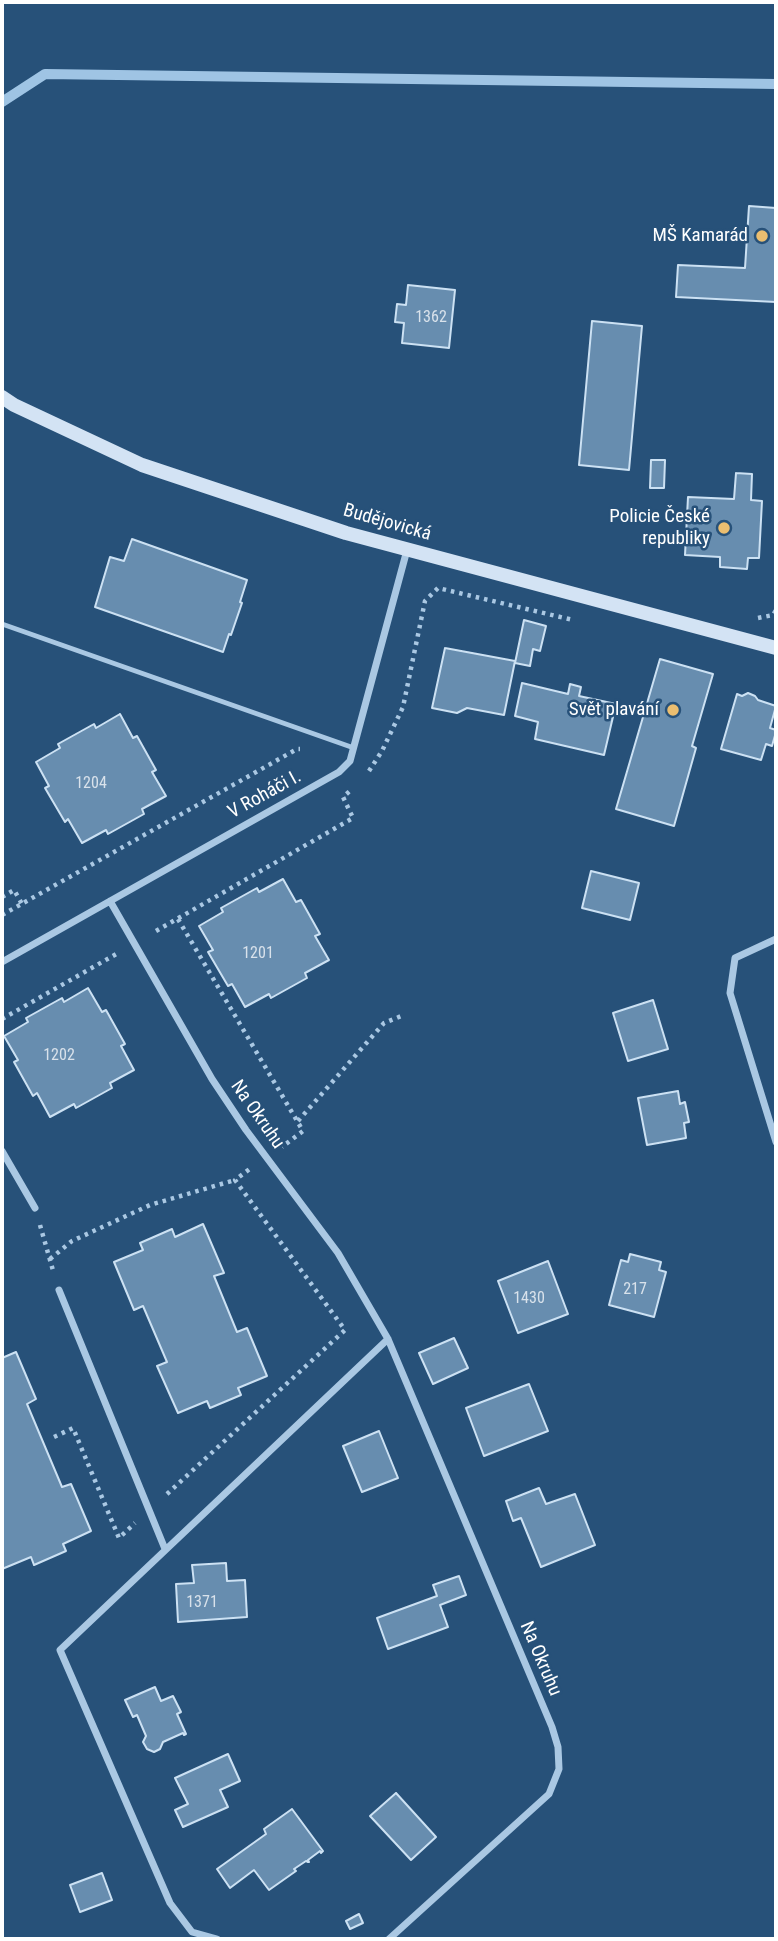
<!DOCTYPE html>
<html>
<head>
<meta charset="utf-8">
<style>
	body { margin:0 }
	#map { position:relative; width:778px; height:1941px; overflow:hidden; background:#275179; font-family:"Roboto Condensed",sans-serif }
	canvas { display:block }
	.frame { position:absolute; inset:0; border:4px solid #fff; pointer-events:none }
</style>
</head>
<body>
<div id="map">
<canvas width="778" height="1941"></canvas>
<div class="frame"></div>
</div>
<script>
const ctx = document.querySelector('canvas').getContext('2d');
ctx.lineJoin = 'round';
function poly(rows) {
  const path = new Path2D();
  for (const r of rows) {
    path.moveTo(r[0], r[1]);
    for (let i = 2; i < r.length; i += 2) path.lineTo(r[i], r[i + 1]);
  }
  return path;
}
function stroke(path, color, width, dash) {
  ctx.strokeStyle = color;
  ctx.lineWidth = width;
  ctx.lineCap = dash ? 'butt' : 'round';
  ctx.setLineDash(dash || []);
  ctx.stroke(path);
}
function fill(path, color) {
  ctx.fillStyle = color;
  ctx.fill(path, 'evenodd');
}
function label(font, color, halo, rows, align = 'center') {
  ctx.font = font + ' "Roboto Condensed",sans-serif';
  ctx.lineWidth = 5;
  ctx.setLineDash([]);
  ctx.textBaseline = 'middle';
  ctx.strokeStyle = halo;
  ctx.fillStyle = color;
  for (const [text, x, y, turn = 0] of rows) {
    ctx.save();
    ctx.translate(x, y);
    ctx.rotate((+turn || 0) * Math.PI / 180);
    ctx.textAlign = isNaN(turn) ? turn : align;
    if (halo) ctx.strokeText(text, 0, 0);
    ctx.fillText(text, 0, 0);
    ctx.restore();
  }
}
stroke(poly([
	[2,102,45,74,776,84]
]), '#9fc4e4', 10);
const building = poly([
	[749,206,776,208,776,302,676,297,678,265,745,268,749,206],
	[408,285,455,290,449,348,402,343,404,323,395,322,397,304,406,305,408,285],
	[592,321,642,326,629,470,579,465,592,321],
	[651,460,665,460,664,488,650,488,651,460],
	[736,473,752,474,751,500,762,501,759,558,748,558,747,569,720,567,720,557,685,555,688,497,734,499,736,473],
	[132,539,247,580,240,602,242,603,231,635,229,634,223,652,95,607,110,557,124,561,132,539],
	[524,620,546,626,540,651,533,649,530,666,515,663,524,620],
	[445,648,515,661,504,715,467,708,457,713,432,708,445,648],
	[660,659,713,674,692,746,696,748,674,826,616,809,660,659],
	[522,683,568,694,570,684,581,687,579,696,616,704,604,755,535,739,538,722,515,716,522,683],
	[748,693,755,696,758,700,776,706,770,728,776,730,776,732,772,746,766,744,761,760,721,749,737,694,742,696,748,693],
	[120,714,133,738,137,736,156,770,152,772,166,796,142,809,144,814,108,834,106,830,82,843,68,819,65,822,45,788,49,786,36,762,60,748,58,744,94,724,96,728,120,714],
	[591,871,639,883,630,920,582,908,591,871],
	[283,879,296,902,301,900,320,934,315,936,329,960,305,973,307,978,271,998,269,994,245,1007,232,984,228,986,208,952,213,950,199,926,223,912,221,908,257,888,259,892,283,879],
	[88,988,102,1012,106,1010,125,1044,121,1046,134,1070,110,1083,112,1088,76,1108,74,1104,50,1117,37,1093,33,1096,14,1062,18,1060,4,1036,28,1022,26,1018,62,998,64,1002,88,988],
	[653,1000,668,1049,628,1061,613,1013,653,1000],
	[678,1091,680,1104,685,1102,689,1122,684,1123,686,1138,647,1145,638,1098,678,1091],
	[203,1224,224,1273,214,1276,237,1332,247,1328,267,1376,238,1388,241,1395,210,1408,207,1401,178,1413,157,1366,167,1362,143,1306,134,1310,114,1262,143,1250,140,1243,172,1229,175,1237,203,1224],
	[630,1254,661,1262,659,1270,666,1272,654,1317,609,1305,621,1260,628,1262,630,1254],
	[548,1261,568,1314,518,1333,498,1281,548,1261],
	[454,1338,468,1368,433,1384,419,1353,454,1338],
	[16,1352,36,1399,27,1404,62,1487,71,1484,91,1531,63,1544,66,1551,34,1565,31,1557,2,1569,2,1358,16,1352],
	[529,1384,548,1431,484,1456,466,1408,529,1384],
	[379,1431,398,1478,362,1492,343,1446,379,1431],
	[539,1488,546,1504,575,1494,595,1545,541,1567,521,1518,513,1521,506,1501,539,1488],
	[226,1563,227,1581,245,1580,247,1617,178,1622,176,1584,194,1583,192,1565,226,1563],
	[459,1576,466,1595,440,1605,448,1627,388,1649,377,1618,437,1596,433,1585,459,1576],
	[155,1687,161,1701,173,1696,181,1712,177,1714,186,1734,184,1735,183,1733,163,1742,160,1749,154,1752,147,1749,143,1742,146,1736,137,1715,133,1717,125,1700,155,1687],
	[228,1754,240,1781,220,1790,228,1807,183,1827,175,1810,188,1804,175,1778,228,1754],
	[396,1793,436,1837,411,1860,370,1816,396,1793],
	[292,1809,323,1851,321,1853,320,1851,308,1860,309,1862,308,1862,306,1861,294,1869,296,1871,269,1890,254,1870,230,1888,217,1869,266,1834,264,1829,292,1809],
	[102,1873,112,1900,80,1912,70,1885,102,1873],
	[359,1914,363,1923,350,1929,346,1921,359,1914]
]);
fill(building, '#678daf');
stroke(building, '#cce1f3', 2);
stroke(poly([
	[758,618,773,615,776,610],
	[369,771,382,751,403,707,425,601,438,588,573,620],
	[2,897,14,890,22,904],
	[2,915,297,749,300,749],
	[178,919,303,1131,282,1147],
	[156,931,353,818,343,797,351,790],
	[2,1019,118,953],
	[298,1121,384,1023,404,1015],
	[40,1225,54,1274],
	[50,1259,72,1241,150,1205,235,1180],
	[54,1437,73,1428,119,1538,135,1523],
	[167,1494,345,1330,235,1180,251,1168]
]), '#aac8e3', 4.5, [3.5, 5]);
stroke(poly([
	[2,624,354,748]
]), '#aac8e3', 5);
stroke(poly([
	[110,901,212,1079,246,1130,338,1253,388,1339,552,1727,558,1747,559,1769,549,1794,389,1939],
	[776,939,735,958,730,993,776,1142],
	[2,962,339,772,350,761,407,550],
	[2,1151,35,1208],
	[59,1290,165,1549],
	[217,1939,192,1932,170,1903,60,1650,388,1339]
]), '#aac8e3', 7);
stroke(poly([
	[2,397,14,405,142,465,346,533,776,648]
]), '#d3e3f4', 14);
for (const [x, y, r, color] of [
	[762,236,7,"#ebbe70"],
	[724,528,7,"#ebbe70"],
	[673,710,7,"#ebbe70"]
]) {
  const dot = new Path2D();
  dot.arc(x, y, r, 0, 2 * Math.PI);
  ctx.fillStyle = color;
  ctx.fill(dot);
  stroke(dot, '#275179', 2.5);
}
label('16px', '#d9e2eb', null, [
	["1362",431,318],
	["1204",91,784],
	["1201",258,954],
	["1202",59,1056],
	["217",635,1290],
	["1430",529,1299],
	["1371",202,1603]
]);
label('19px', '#fff', '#275179', [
	["MŠ Kamarád",748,236],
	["Policie České",710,517],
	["republiky",710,539],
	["Svět plavání",659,710]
], 'right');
label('19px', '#fff', '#275179', [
	["Budějovická",387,523,16],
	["V Roháči I.",265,795,-29],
	["Na Okruhu",257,1115,55],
	["Na Okruhu",540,1659,67]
]);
</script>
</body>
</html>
